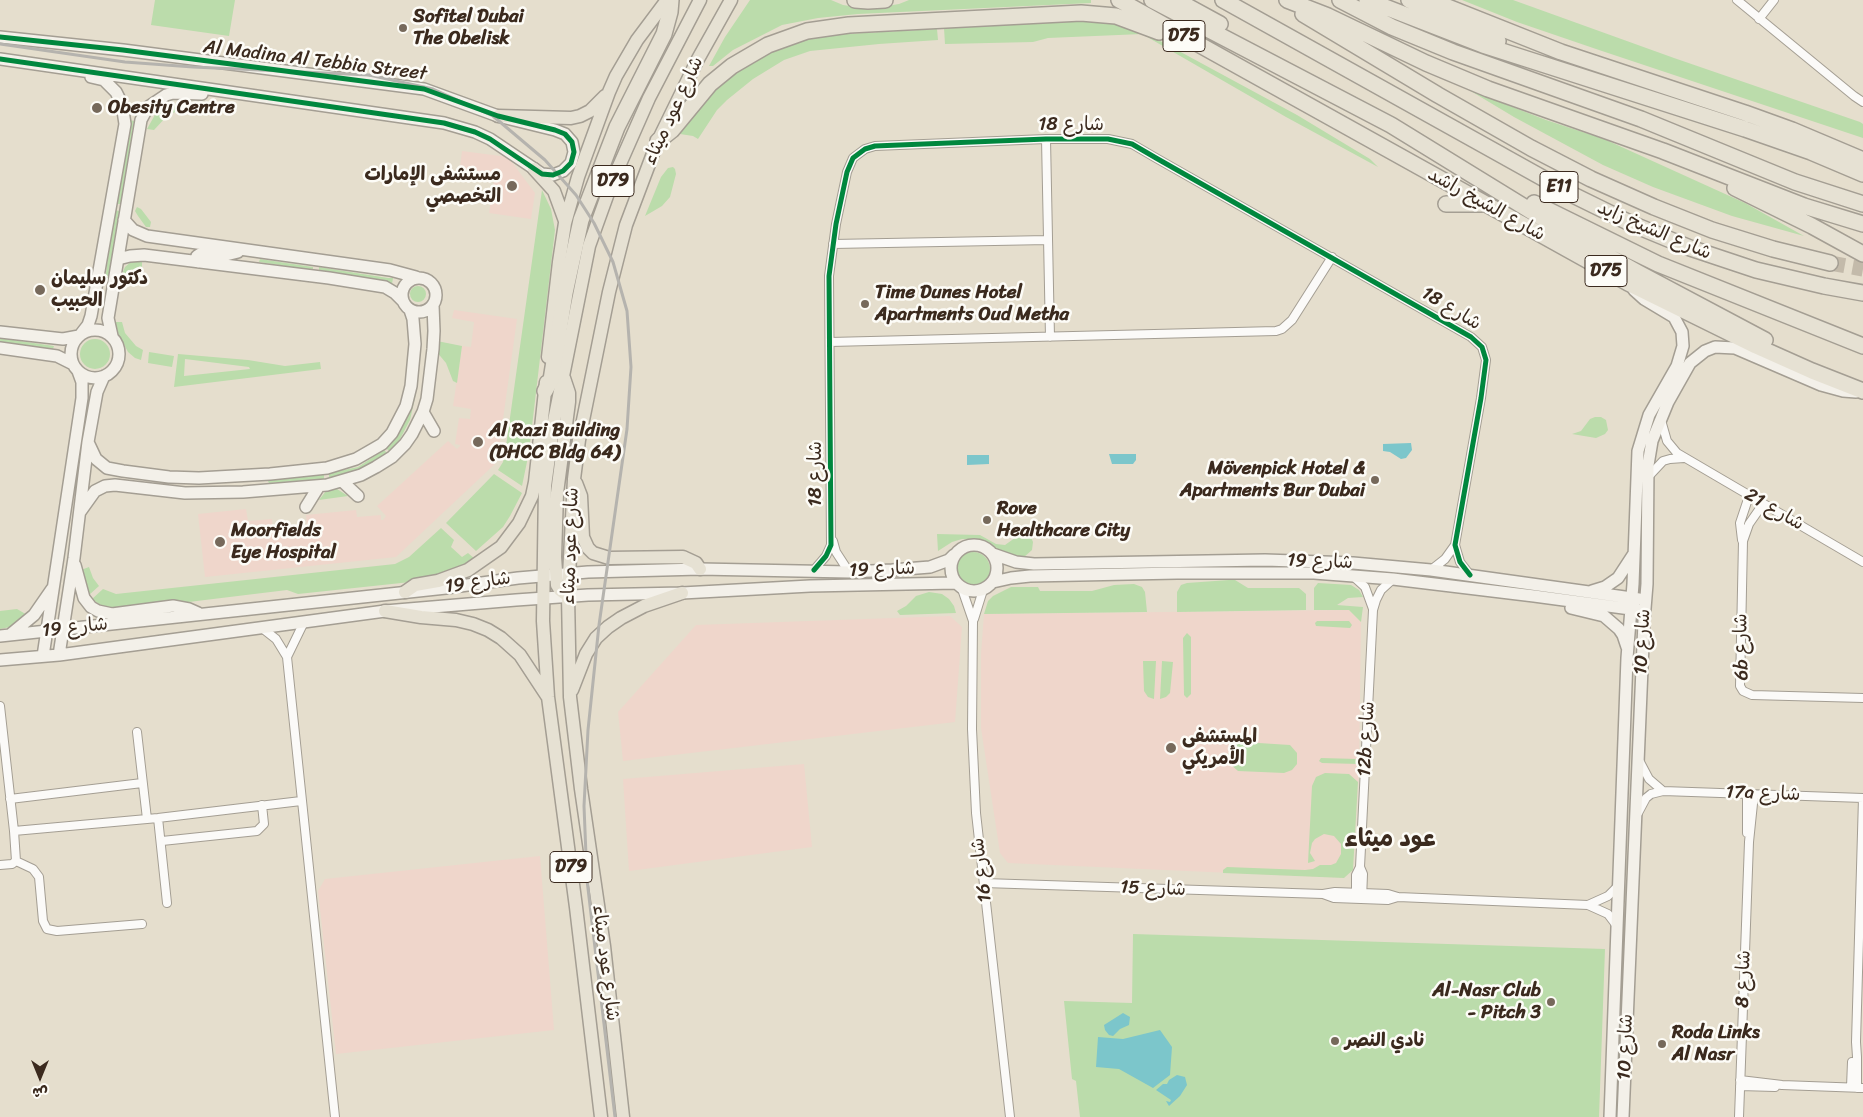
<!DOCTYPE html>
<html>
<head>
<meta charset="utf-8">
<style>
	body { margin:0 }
	#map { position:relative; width:1863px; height:1117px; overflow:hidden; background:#e5decd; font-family:Sriracha,"Playpen Sans Arabic",sans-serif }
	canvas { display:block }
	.north { position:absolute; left:15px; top:1052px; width:50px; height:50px; -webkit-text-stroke:4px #fdfcf7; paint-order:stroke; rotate:180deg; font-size:14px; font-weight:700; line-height:20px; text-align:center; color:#3b2a1e }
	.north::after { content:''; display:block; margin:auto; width:18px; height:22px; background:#3b2a1e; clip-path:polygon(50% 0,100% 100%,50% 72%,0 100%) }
</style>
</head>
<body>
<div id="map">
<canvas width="1863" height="1117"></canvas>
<div class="north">ش</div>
</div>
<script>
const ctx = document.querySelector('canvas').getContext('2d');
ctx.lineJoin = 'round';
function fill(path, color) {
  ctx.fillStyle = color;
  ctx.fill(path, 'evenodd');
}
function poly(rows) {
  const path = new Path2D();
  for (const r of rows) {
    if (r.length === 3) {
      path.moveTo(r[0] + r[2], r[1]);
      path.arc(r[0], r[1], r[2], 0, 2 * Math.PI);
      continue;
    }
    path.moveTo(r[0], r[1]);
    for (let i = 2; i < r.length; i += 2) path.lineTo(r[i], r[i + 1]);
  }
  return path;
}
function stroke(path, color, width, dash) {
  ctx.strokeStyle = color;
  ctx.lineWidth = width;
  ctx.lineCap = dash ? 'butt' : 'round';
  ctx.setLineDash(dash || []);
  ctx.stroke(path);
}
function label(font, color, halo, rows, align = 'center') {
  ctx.font = font + ' Sriracha,"Playpen Sans Arabic",sans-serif';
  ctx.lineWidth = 5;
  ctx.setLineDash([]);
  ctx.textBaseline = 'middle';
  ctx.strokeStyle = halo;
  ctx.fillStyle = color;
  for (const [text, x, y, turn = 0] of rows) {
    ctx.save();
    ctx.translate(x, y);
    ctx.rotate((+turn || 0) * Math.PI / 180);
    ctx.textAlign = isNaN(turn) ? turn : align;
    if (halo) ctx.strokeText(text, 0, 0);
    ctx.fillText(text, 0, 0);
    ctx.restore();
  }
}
fill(poly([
	[462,151,508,157,535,193,531,219,489,213,494,180,459,175],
	[454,310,517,319,497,462,396,557,205,577,198,514,246,509,248,521,272,519,273,530,307,526,306,515,356,510,357,517,381,515,381,520,383,520,386,516,377,506,448,441,457,449,460,446,460,445,455,444,459,418,470,419,471,409,453,406,462,346,471,347,474,322,452,318],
	[1349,610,1361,622,1359,770,1353,870,1344,878,1008,863,1000,853,981,728,981,654,984,614],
	[950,616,962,627,955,722,623,761,618,712,696,625],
	[804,764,812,847,629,871,623,779],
	[540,856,554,1030,336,1054,318,891,325,879]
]), '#efd6cb');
fill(poly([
	[155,0,235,0,229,36,151,25],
	[750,0,831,0,843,5,869,9,899,4,909,0,1091,0,1091,3,858,14,818,18,782,25,733,50,713,66,709,66,725,37],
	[1462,0,1513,0,1674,58,1860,122,1863,124,1863,138,1599,50,1517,22],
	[1092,20,1117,23,1153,37,1297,115,1370,159,1378,167,1286,117,1142,34,1048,38,1033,42,945,44,944,28],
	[937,29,938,40,879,44,810,51,784,60,753,79,727,100,717,110,698,139,693,136,680,134,699,106,717,88,753,61,776,50,800,41,828,35],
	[1469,90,1546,120,1604,139,1745,203,1804,236,1732,216,1653,187,1603,165,1514,117],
	[177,104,189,105,167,116,154,130,147,129,156,113,166,107],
	[130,120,134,121,121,204,117,204],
	[673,167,675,169,676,174,670,197,662,206,645,216,661,177,668,168],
	[542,190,551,209,555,230,529,452,522,486,498,470,503,462,505,453],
	[137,207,141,209,151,222,150,227,146,227,138,216,135,211],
	[115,210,119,211,108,280,105,279],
	[142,259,142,269,131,277,129,282,125,281,122,274,125,267,132,261],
	[260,259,313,267,313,270,259,262],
	[319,267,388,278,393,278,392,284,319,271],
	[418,294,8],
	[115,322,122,322,125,333,136,346,143,350,141,360,135,358,128,352,117,331],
	[0,338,54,346,53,349,0,342],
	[95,354,15],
	[437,341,462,346,457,383,453,381,446,363,436,351],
	[149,352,174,356,172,367,148,363],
	[178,354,248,360,285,366,320,362,321,369,174,387],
	[185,359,249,367,250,369,184,376],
	[411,393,416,393,410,420,400,439,390,452,386,448,396,436,406,418],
	[1595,417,1601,417,1606,420,1608,430,1605,434,1596,438,1572,434,1581,431,1590,419],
	[384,450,388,454,370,467,340,477,329,478,329,473,358,467],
	[324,474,324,479,269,483,268,481,280,478],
	[494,474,522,493,510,516,503,527,476,551,446,523],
	[337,489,348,496,319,500,326,491],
	[441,528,454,540,451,547,462,557,468,553,475,559,461,567,420,581,298,594,287,590,123,610,105,608,92,599,103,589,116,594,395,564,409,557],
	[937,534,980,535,996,544,1005,545,1019,535,1030,535,1033,542,1032,550,1023,558,1008,556,975,539,962,539,952,542,938,551],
	[973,569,17],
	[89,567,93,578,99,586,89,595,81,570],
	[1229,580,1235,580,1248,588,1299,588,1306,594,1306,610,1177,612,1177,592,1181,585,1187,583],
	[1318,583,1351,585,1359,590,1363,597,1348,598,1337,605,1363,607,1361,622,1349,610,1314,610,1314,588],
	[1134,584,1142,587,1145,592,1147,612,984,614,988,601,993,596,1011,587,1038,587,1040,591,1092,591,1114,585],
	[929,592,942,594,949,599,954,606,956,613,900,615,897,611,906,606,916,596],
	[17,609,29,616,15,626,0,629,0,611],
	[1317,621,1349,621,1352,625,1350,628,1316,626,1315,623],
	[1187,633,1191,637,1191,694,1187,698,1184,695,1183,638],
	[1143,661,1156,661,1154,699,1148,697,1144,691],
	[1162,661,1173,662,1170,693,1166,697,1160,699],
	[1243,742,1290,745,1297,753,1297,764,1292,770,1284,773,1238,771,1229,763,1228,754,1234,744],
	[1321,758,1358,759,1359,764,1322,763,1319,761],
	[1325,773,1349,774,1358,782,1353,870,1344,878,1223,873,1223,870,1227,867,1305,870,1313,869,1320,865,1331,865,1336,863,1341,854,1341,844,1334,836,1324,834,1315,839,1312,843,1310,853,1315,861,1308,863,1312,786,1316,777],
	[1133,934,1605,949,1599,1117,1080,1117,1076,1081,1072,1079,1064,1001,1132,1003]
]), '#bbdcab');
fill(poly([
	[1411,443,1412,450,1406,458,1401,459,1390,452,1383,451,1383,444],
	[1109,454,1136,454,1136,460,1133,464,1112,464],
	[967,455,989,455,989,464,967,465],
	[1123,1013,1130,1017,1129,1025,1120,1029,1113,1036,1109,1035,1105,1030,1104,1025],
	[1160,1030,1172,1047,1170,1075,1153,1088,1119,1069,1096,1067,1098,1037,1123,1039],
	[1177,1075,1185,1077,1187,1085,1180,1096,1169,1106,1166,1101,1170,1102,1171,1100,1156,1090,1163,1084,1167,1084,1169,1080]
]), '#7cc6cb');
stroke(poly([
	[1830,263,1863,269]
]), '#c3baaa', 15, [15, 8]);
const street = poly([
	[1737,0,1854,96,1863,102],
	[1759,19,1774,0],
	[1046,139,1050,337],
	[833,244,1048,240],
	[830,342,1276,331,1282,329,1292,320,1332,257],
	[1661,420,1667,441,1677,453,1863,562],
	[1648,477,1663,461,1670,459,1684,458],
	[1763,504,1749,524,1743,541,1740,686,1743,691,1752,695,1863,698],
	[1742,540,1740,523,1749,496],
	[833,541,836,552,849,572],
	[814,570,826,556,831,545,829,276,836,224,847,172,853,158,865,149,875,146,1046,139,1108,139,1132,144,1156,158,1471,337,1482,347,1486,360,1481,398,1455,545,1460,562,1470,575],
	[1431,570,1445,559,1455,545],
	[1354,577,1365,587,1373,609],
	[962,589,973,621,972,729,976,813,1010,1117],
	[974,619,983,590],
	[262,628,276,639,287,657,335,1117],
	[287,657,304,622],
	[0,706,14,831,158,818,301,801],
	[137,732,147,819],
	[1640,762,1649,779,1663,791],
	[1747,794,1747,833],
	[10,799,142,783],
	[1638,813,1646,798,1651,794,1663,791,1863,798],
	[158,818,167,903],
	[162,841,257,831,264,824,262,805],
	[16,861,33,869,39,877,43,921,47,929,57,931,142,924],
	[0,865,12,864,16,861,14,831],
	[984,883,1323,894,1335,892,1388,894,1398,897,1588,905,1608,914,1617,926],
	[1323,894,1334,898,1388,900,1398,897],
	[1356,897,1356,875,1360,867],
	[1362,899,1363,874,1360,867,1373,610,1376,600,1381,590,1393,579],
	[1588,905,1608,896,1619,885],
	[1740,1080,1782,1085,1863,1088],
	[1740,1086,1775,1087],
	[1851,1087,1852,1062],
	[1857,1088,1857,1057,1856,1042,1863,798],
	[1739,1117,1749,842,1754,794]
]);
const secondary = poly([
	[0,37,123,50,424,89,498,116,555,130,565,134,572,142,574,152,571,163,563,171,553,175,542,174,490,139,475,132,444,123,0,59],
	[124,220,133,230,147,236,390,270,416,277],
	[118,259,130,256,144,255,329,278,385,287,395,293,402,300],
	[199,262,197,256,200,254,226,255,238,252],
	[419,295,17],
	[95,354,24],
	[0,332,63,339,79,336],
	[81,334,88,325,91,316,125,124,122,104,116,92,104,80,91,77],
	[112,336,108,318,141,120,148,107,166,95,173,93,202,94],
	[0,348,57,356,73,364],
	[423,412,434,431],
	[88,442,96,459,107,468,123,471,169,477,199,478,270,474,327,468,356,459,382,444,392,433,406,406,411,386,415,344,413,319,410,310],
	[342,481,358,496],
	[306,507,319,486],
	[80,512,95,491,105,486,115,485,185,493,243,492,327,485,361,475,376,467,392,457,405,444,412,434,423,412,427,399,433,349,434,331,433,305],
	[974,568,23],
	[993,554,1016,562,1034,564,1265,560,1353,563,1431,570,1639,599],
	[75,565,84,598,91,607,98,611,112,614,173,606,189,609,198,613],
	[993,582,1011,578,1030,576,1177,573,1314,573,1393,579,1534,596,1638,610],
	[1592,591,1605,587,1618,578,1633,555],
	[1571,608,1604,616,1619,629,1623,635,1627,647],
	[11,634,34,615,52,589],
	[0,636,446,588,518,578,588,572,700,569,849,572,892,570,930,567,949,560,954,555],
	[59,655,74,558,88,442,97,392,104,376],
	[43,656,82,398,82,382,78,371],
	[0,660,59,655,385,611,516,600,588,595,682,593,810,586,955,583],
	[1610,1117,1627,658,1633,584,1638,451,1649,415,1677,366,1683,346,1682,332,1674,317,1644,299,1634,290],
	[1623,1117,1644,621,1647,584,1648,465,1652,441,1668,402,1690,363,1705,351,1715,347,1735,348,1821,385,1843,391,1856,392]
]);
const primary = poly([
	[498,116,571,118,580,116,590,111,605,96],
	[534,169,554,191,565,221],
	[548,357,559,262,565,223,578,177,609,92,616,76,637,40,667,0],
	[564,378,569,393,569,402,557,493,555,557,557,585,560,590,568,596],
	[576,483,581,496,583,537,588,548,593,553,609,558,683,557,696,563,700,569],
	[405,592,415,585,438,581,468,570,501,547,519,523,532,496,535,482,546,382],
	[385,611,421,617,456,620,473,624,488,630,501,638,520,655,547,696],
	[572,690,586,654,596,638,608,627,621,618,644,606,682,593],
	[601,1117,576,907,548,697,543,621,545,486,554,421,589,246,612,182,649,98,700,0],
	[623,1117,604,946,581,789,570,697,568,596,574,479,579,440,609,292,626,225,657,143,698,59,731,0]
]);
const highway = poly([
	[855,0,868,1,885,0],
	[1119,0,1628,283,1756,346,1812,371,1863,391],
	[1152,0,1391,125,1565,232,1637,272,1765,340],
	[1176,0,1220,24],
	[1223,0,1575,196,1632,224,1690,248,1756,270,1824,286,1863,293],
	[1287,0,1328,16,1426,63,1488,89,1663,151,1804,206,1863,224],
	[1340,0,1392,27,1453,52,1641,119,1795,182,1863,204],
	[1367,0,1483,45,1745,129,1811,152,1863,174],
	[1409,0,1498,41],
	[1430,0,1561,52,1745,113,1792,130,1863,160],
	[1303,14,1438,95,1531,148,1591,179,1654,207,1712,230,1773,249,1830,263],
	[658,141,672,130,710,84,732,66,768,45,807,31,849,25,1081,13,1116,16,1159,32],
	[1735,188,1812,226,1863,254],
	[1534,203,1658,264,1863,346],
	[1446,204,1482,204],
	[545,391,551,380,565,293,581,220,617,127,664,34,670,12,671,0]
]);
stroke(street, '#a49e93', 10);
stroke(secondary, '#a49e93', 14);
stroke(primary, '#a49e93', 15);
stroke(highway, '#a49e93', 18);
stroke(street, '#fbfaf8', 8);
stroke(secondary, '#f3f0e9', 11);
stroke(primary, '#e6e1d3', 12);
stroke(highway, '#e6e1d3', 15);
stroke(poly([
	[0,44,125,62,193,67,369,75,433,89,493,116,545,160,576,195,594,223,613,262,627,311,631,367,627,429,599,625,588,730,584,806,587,880,615,1117]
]), '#b5b3ae', 3);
stroke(poly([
	[0,37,123,50,424,89,498,116,555,130,565,134,572,142,574,152,571,163,563,171,553,175,542,174,490,139,475,132,444,123,0,59],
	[814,570,826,556,831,545,829,276,836,224,847,172,853,158,865,149,875,146,1046,139,1108,139,1132,144,1156,158,1471,337,1482,347,1486,360,1481,398,1455,545,1460,562,1470,575]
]), '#00873e', 5);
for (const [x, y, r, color] of [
	[403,28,5,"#76695b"],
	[97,108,6,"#76695b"],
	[512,186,6,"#76695b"],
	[40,290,6,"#76695b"],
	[865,304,5,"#76695b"],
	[478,442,6,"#76695b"],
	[1375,480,5,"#76695b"],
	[987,520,5,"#76695b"],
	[220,542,6,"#76695b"],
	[1171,748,6,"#76695b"],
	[1551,1002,5,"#76695b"],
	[1335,1041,5,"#76695b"],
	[1662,1044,5,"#76695b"]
]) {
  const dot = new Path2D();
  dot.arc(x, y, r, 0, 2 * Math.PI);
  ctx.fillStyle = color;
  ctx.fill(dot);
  stroke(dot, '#fdfcf7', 2);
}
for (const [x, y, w] of [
	[1184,36,42],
	[613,181,42],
	[1559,187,38],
	[1606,271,42],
	[571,867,42]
]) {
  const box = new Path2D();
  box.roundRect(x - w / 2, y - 15.5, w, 31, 4);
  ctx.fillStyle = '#fdfcf7';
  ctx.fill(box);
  stroke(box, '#3b2a1e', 1);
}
label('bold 18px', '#3b2a1e', null, [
	["D75",1184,36],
	["D79",613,181],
	["E11",1559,187],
	["D75",1606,271],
	["D79",571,867]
]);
label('bold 19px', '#3b2a1e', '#fdfcf7', [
	["Sofitel Dubai",413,17],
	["The Obelisk",413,39],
	["Obesity Centre",108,108],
	["مستشفى الإمارات",501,175,"right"],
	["التخصصي",501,197,"right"],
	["دكتور سليمان",51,279],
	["الحبيب",51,301],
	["Time Dunes Hotel",875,293],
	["Apartments Oud Metha",875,315],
	["Al Razi Building",489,431],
	["(DHCC Bldg 64)",489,453],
	["Mövenpick Hotel &",1365,469,"right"],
	["Apartments Bur Dubai",1365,491,"right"],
	["Rove",997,509],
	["Healthcare City",997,531],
	["Moorfields",231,531],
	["Eye Hospital",231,553],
	["المستشفى",1182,737],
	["الأمريكي",1182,759],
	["Al-Nasr Club",1541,991,"right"],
	["- Pitch 3",1541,1013,"right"],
	["Roda Links",1672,1033],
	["Al Nasr",1672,1055],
	["نادي النصر",1345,1041]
], 'left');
label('19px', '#3b2a1e', '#fdfcf7', [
	["Al Madina Al Tebbia Street",315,61,7],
	["شارع عود ميثاء",674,111,-65],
	["شارع 18",1071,125],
	["شارع الشيخ راشد",1486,205,29],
	["شارع الشيخ زايد",1654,231,23],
	["شارع 18",1451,309,31],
	["شارع 18",816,474,-90],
	["شارع 21",1774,510,30],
	["شارع عود ميثاء",571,546,-88],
	["شارع 19",1320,562,2],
	["شارع 19",882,570,-2],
	["شارع 19",478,583,-8],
	["شارع 19",75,628,-6],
	["شارع 10",1643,642,-87],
	["6b شارع",1742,647,-91],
	["12b شارع",1367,739,-87],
	["17a شارع",1763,794,2],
	["شارع 16",982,870,-97],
	["شارع 15",1153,889,2],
	["شارع عود ميثاء",605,963,83],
	["شارع 8",1744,979,-88],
	["شارع 10",1626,1047,-88]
]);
label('bold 24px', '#3b2a1e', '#fdfcf7', [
	["عود ميثاء",1390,840]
]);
</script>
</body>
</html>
